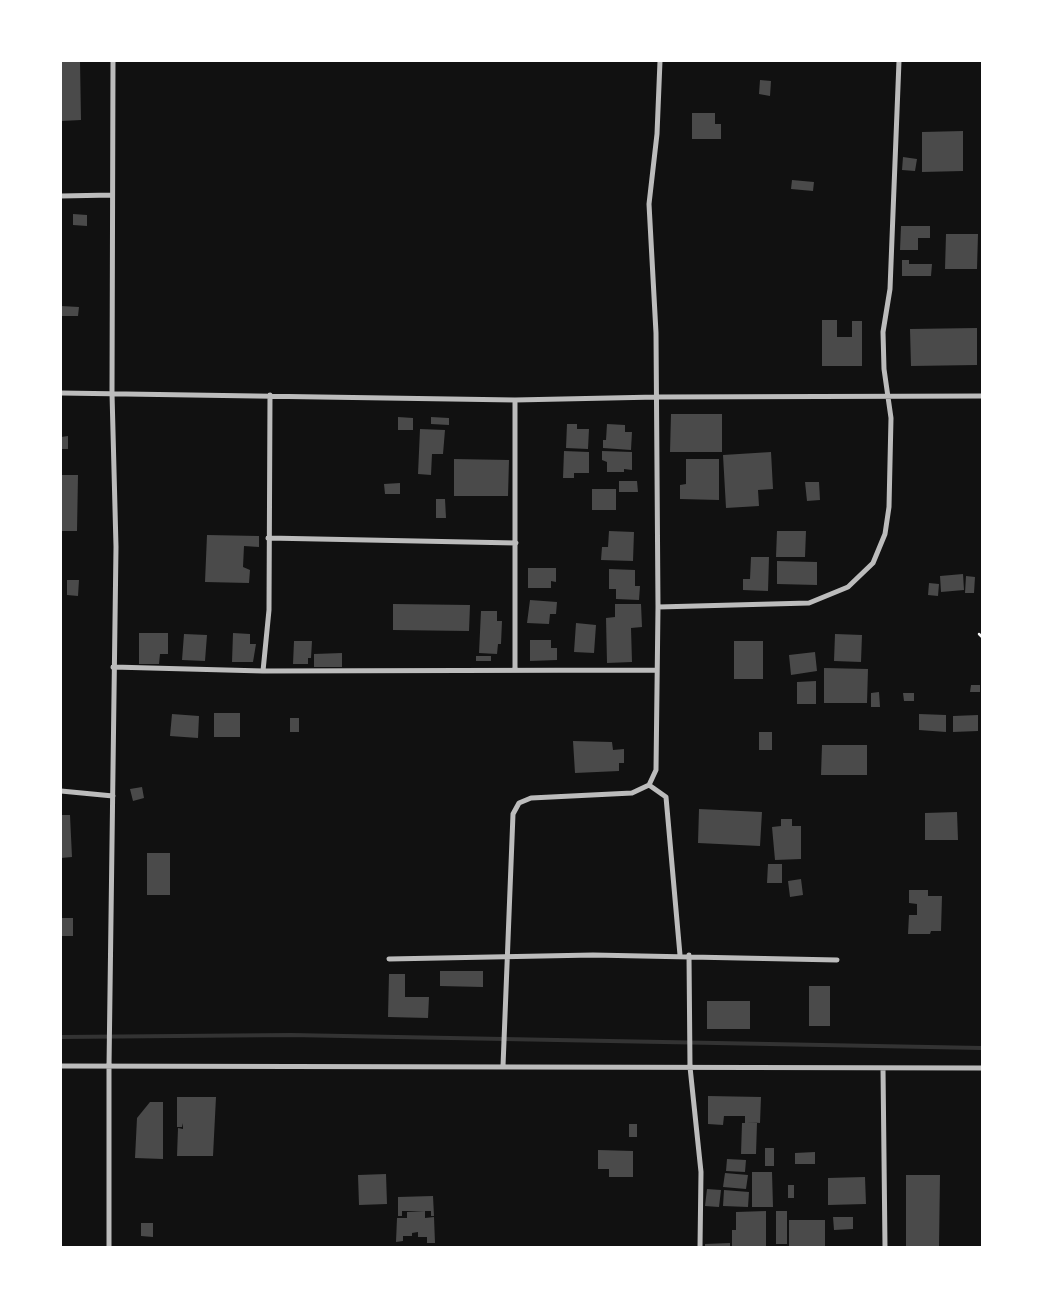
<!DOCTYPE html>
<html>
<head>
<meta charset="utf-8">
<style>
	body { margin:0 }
	#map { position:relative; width:1043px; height:1308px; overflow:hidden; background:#111; font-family:"Playfair Display",serif }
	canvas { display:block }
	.frame { position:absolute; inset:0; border:62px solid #fff; pointer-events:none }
</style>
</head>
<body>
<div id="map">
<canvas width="1043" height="1308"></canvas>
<div class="frame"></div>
</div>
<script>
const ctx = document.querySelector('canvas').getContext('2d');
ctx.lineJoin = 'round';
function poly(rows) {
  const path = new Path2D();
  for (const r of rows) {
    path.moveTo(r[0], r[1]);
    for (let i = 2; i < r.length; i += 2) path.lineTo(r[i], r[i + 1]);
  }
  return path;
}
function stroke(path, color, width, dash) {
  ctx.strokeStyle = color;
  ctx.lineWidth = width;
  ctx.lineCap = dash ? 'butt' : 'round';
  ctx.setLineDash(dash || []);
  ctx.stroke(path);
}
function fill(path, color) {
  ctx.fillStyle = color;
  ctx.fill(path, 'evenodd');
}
stroke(poly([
	[61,1037,291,1035,982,1048]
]), '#333', 4);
fill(poly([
	[61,61,80,61,81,120,61,121],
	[760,80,771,81,770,96,759,94],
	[692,113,715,113,715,124,721,124,721,139,692,139],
	[963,131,963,171,922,172,922,132],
	[903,157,917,159,915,171,902,170],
	[792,180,814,182,813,191,791,189],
	[73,214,87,215,87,226,73,225],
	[901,226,930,226,930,238,918,238,918,250,900,250],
	[946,234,978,234,977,269,945,269],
	[902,260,909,260,909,264,932,264,931,276,902,276],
	[61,306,79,307,78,316,61,316],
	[822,320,837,320,837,337,852,337,852,321,862,321,862,366,822,366],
	[977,328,977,365,911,366,910,329],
	[671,414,722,414,722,452,670,452],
	[398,417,413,418,413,430,398,430],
	[431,417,449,418,449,425,431,424],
	[567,424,577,424,577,429,589,429,588,449,566,448],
	[607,424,625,425,625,432,632,432,631,450,603,448,603,440,606,440],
	[420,429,445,430,443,454,432,454,431,475,418,474],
	[68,436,68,449,61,449,61,437],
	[564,451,589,452,589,473,574,473,574,478,563,478],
	[602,451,632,452,632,470,624,469,624,472,607,472,607,462,602,460],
	[771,452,773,489,758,490,759,506,726,508,723,455],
	[454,459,509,460,508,496,454,496],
	[686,459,719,459,719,500,680,499,680,485,686,484],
	[61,475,78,475,77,531,61,531],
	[619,481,637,481,638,492,619,492],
	[805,482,819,482,820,500,807,501],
	[400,483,400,494,385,494,384,484],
	[592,489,616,489,616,510,592,510],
	[436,499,445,499,446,518,436,518],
	[609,531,634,532,633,561,601,560,602,547,608,547],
	[777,531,806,531,805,557,776,557],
	[207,535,259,536,259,547,244,546,243,567,250,570,249,583,205,582],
	[751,557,769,557,768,591,743,590,743,579,750,579],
	[777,561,817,562,817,585,777,584],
	[528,568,556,568,556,582,551,581,551,588,528,588],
	[609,569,635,570,635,586,640,586,639,600,616,599,616,589,609,589],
	[963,574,964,590,941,592,940,576],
	[966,576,975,577,974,593,965,593],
	[67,580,79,580,78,596,67,595],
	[929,583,939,584,938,596,928,595],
	[530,600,557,602,556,614,550,614,549,624,527,623],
	[393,604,470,605,469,631,393,630],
	[615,604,641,604,642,627,631,628,632,662,607,663,606,618,615,617],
	[481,611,497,611,497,621,502,621,501,644,498,644,497,654,479,653],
	[576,623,596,625,594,653,574,652],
	[139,633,168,633,168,654,160,654,159,664,139,664],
	[233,633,250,634,250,644,256,644,253,662,232,662],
	[184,634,207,635,205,661,182,660],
	[835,634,862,635,861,662,834,661],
	[530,640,551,640,551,648,557,648,557,660,530,661],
	[294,641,312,641,311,658,308,658,308,664,293,664],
	[734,641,763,641,763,679,734,679],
	[815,652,817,671,791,675,789,655],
	[342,653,342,667,314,667,314,654],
	[476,656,491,656,491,661,476,661],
	[824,668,868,669,867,703,824,703],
	[816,681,816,704,797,704,797,682],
	[971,685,980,685,980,692,970,692],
	[879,692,880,707,871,707,871,693],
	[903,693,914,693,914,701,904,701],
	[214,713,240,713,240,737,214,737],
	[172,714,199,716,198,738,170,736],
	[919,714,946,715,946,732,919,730],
	[978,715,978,731,953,732,953,716],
	[290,718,299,718,299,732,290,732],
	[759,732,772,732,772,750,759,750],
	[573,741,612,742,613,750,624,749,624,763,619,763,619,771,575,773],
	[822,745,867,745,867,775,821,775],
	[142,787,144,798,133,801,130,789],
	[699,809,762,812,760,846,698,843],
	[957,812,958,840,925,840,925,813],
	[61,815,70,815,72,857,61,858],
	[781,819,792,819,792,826,801,826,801,859,775,860,772,827,781,826],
	[147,853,170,853,170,895,147,895],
	[768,864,782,864,782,883,767,883],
	[801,879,803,895,790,897,788,881],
	[909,890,928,890,928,896,942,896,941,931,931,931,930,934,908,934,909,915,917,915,917,904,909,903],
	[61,918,73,918,73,936,61,936],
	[440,971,483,971,483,987,440,986],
	[389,974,405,974,405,997,429,997,428,1018,388,1017],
	[809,986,830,986,830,1026,809,1026],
	[707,1001,750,1001,750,1029,707,1029],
	[708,1096,761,1097,760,1123,747,1122,757,1123,756,1154,741,1154,742,1123,745,1123,745,1116,724,1116,723,1125,708,1124],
	[177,1097,216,1097,213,1156,177,1156,178,1128,183,1129,183,1123,182,1127,177,1127],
	[150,1102,163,1102,163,1159,135,1158,137,1118],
	[629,1124,637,1124,637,1137,629,1137],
	[765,1148,774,1148,774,1166,765,1166],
	[598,1150,633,1151,633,1177,609,1177,609,1169,598,1169],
	[815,1152,815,1164,795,1164,795,1153],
	[727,1159,746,1160,745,1172,726,1171],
	[752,1172,772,1172,773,1207,752,1207],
	[725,1173,748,1175,746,1189,723,1187],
	[386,1174,387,1204,359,1205,358,1175],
	[906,1175,940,1175,939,1247,906,1247],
	[865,1177,866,1204,828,1205,828,1178],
	[788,1185,794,1185,794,1198,788,1198],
	[707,1189,721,1190,719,1207,705,1206],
	[724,1190,749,1192,748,1207,723,1206],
	[433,1196,434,1216,431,1216,431,1211,402,1211,402,1216,398,1216,398,1197],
	[425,1211,425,1218,434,1217,435,1243,427,1243,427,1237,418,1237,418,1232,412,1233,412,1236,403,1236,403,1241,396,1242,397,1218,407,1218,407,1212],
	[766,1211,766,1246,732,1246,732,1230,736,1230,736,1212],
	[776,1211,787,1211,787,1244,776,1244],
	[833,1217,853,1217,853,1229,834,1230],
	[789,1220,825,1220,825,1247,789,1247],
	[141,1223,153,1223,153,1237,141,1236],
	[730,1243,730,1247,705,1247,705,1244]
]), '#4a4a4a');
stroke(poly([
	[979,634,982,637]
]), '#f5f5f5', 2.5);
stroke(poly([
	[61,196,112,195],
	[61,393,515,400,657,397,982,396],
	[268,538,516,543],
	[658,607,809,603,848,587,873,563,885,534,889,507,891,418,884,369,883,332,890,289,899,61],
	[113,667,263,671,657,670],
	[515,670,515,400],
	[263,671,269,610,270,395],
	[649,785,666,797,680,955],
	[61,791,113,796],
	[689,955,690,1067,701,1172,700,1247],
	[389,959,593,955,837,960],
	[61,1066,982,1068],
	[503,1066,513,814,519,803,531,798,632,793,649,785,656,770,658,607,656,333,649,204,657,134,660,61],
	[883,1068,885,1247],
	[109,1247,109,1066,116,547,112,393,113,61]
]), '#bcbcbc', 5);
</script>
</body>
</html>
